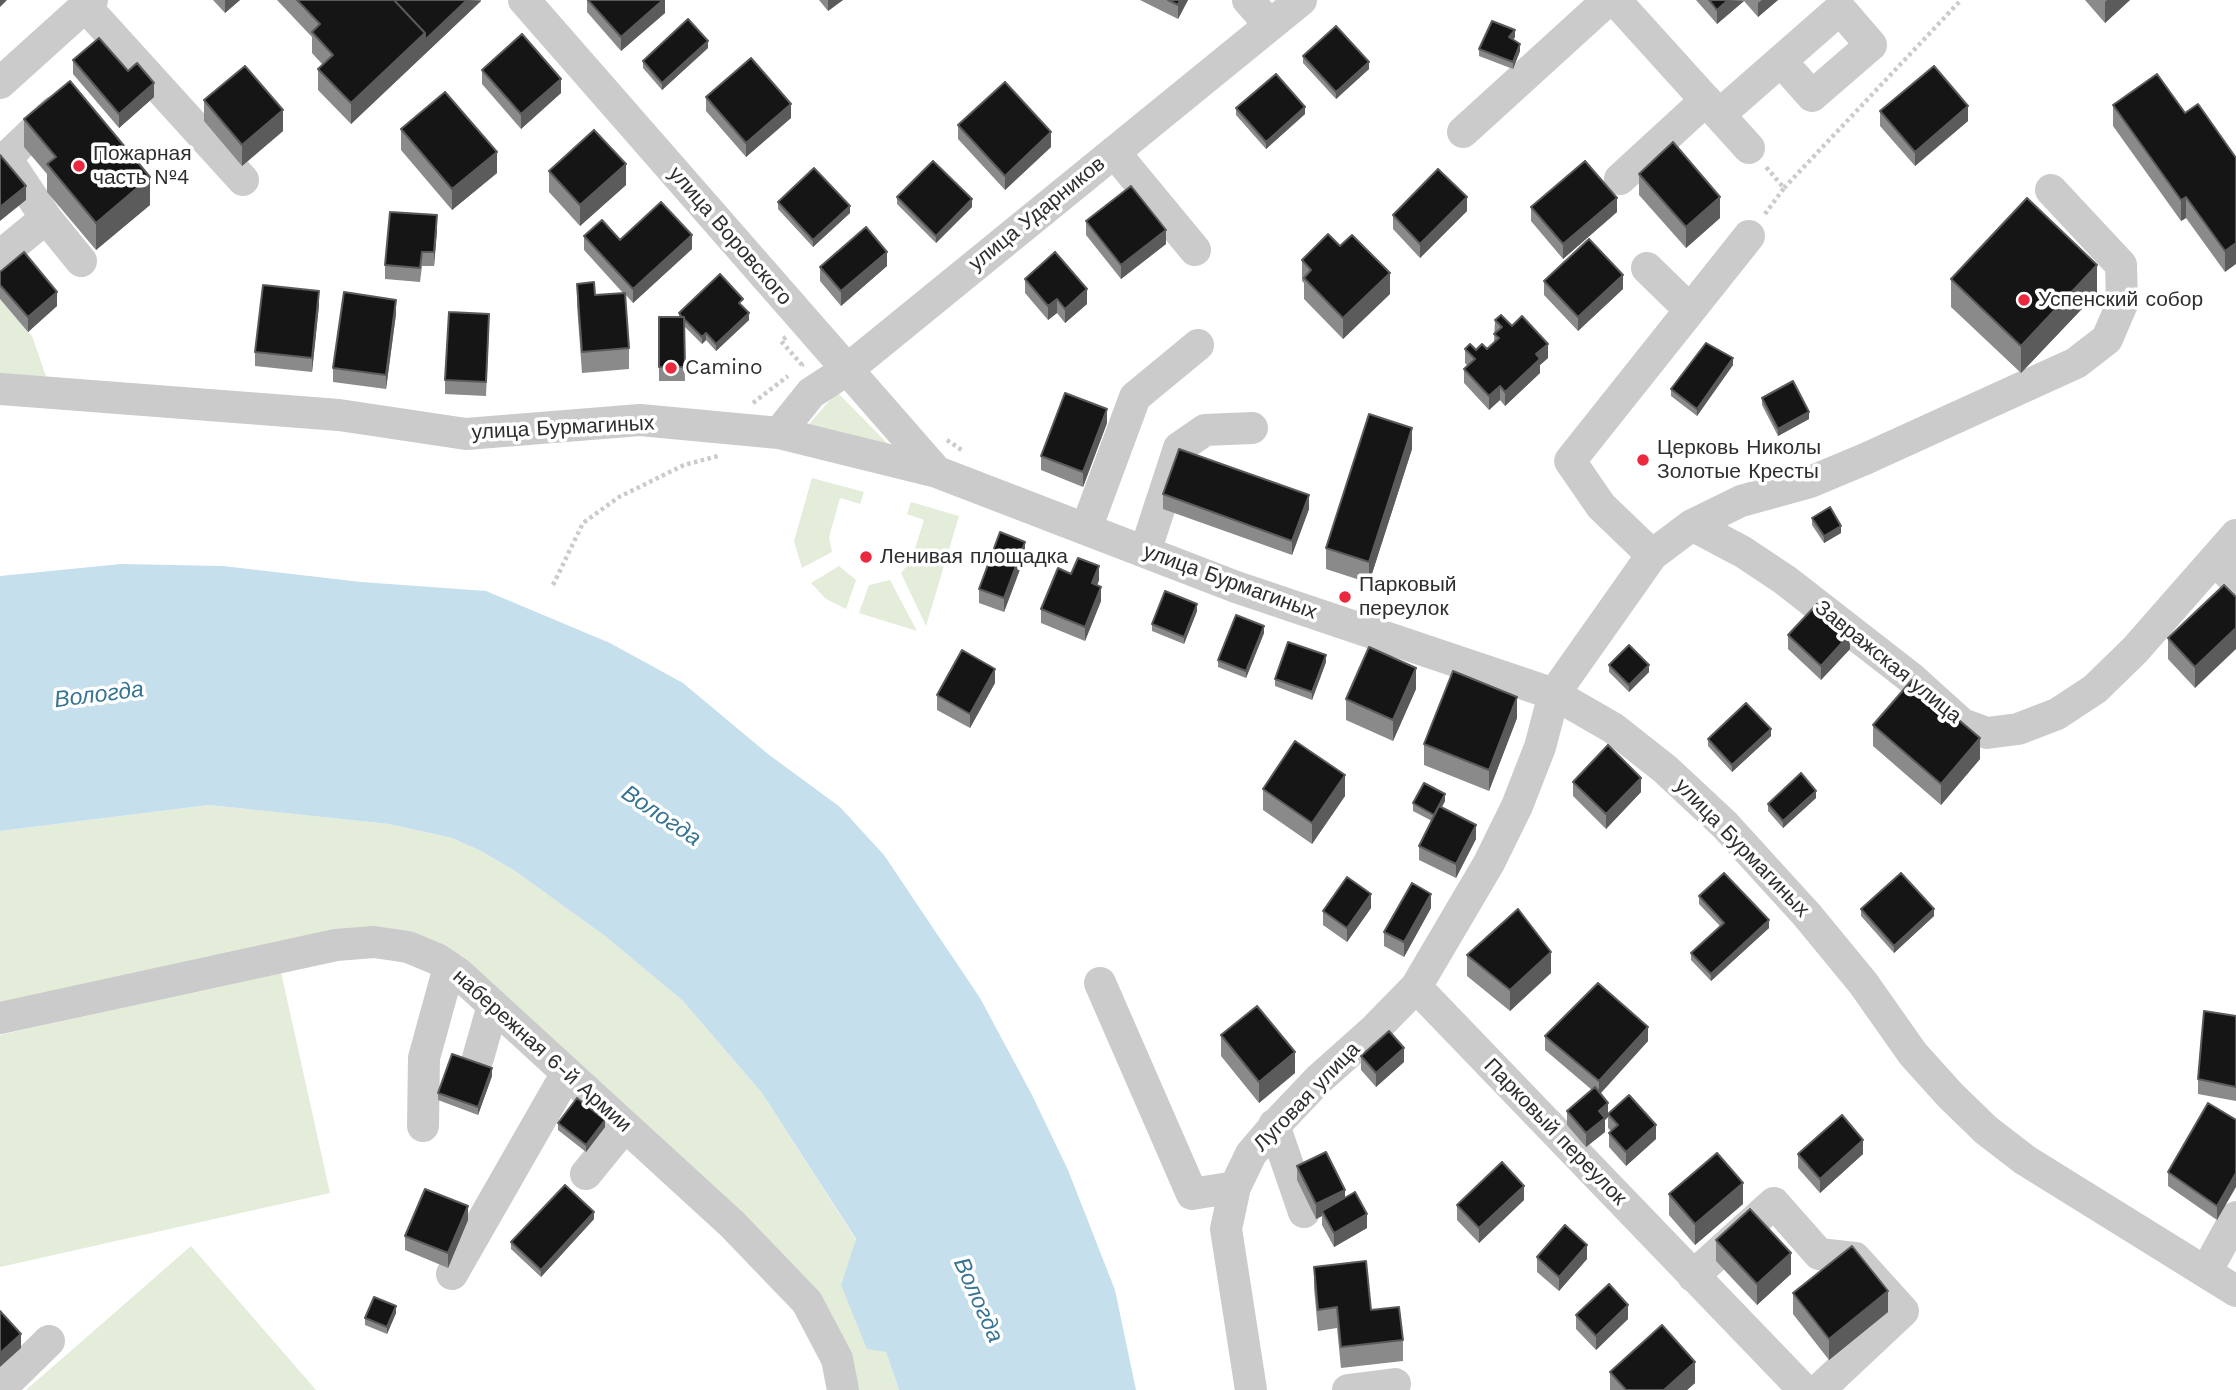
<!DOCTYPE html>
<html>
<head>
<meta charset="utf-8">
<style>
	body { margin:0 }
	canvas { display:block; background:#fff }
</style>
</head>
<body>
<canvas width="2236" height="1390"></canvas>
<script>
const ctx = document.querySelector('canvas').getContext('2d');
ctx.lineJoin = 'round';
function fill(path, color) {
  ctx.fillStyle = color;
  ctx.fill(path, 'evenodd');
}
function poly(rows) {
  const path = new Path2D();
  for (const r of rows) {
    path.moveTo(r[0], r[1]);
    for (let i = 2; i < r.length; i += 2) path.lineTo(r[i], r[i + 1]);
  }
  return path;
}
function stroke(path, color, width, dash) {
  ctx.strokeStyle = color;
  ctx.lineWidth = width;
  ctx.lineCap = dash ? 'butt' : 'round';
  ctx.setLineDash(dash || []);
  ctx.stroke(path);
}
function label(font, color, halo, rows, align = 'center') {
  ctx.font = font + ' "Work Sans",sans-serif';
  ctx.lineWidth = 7;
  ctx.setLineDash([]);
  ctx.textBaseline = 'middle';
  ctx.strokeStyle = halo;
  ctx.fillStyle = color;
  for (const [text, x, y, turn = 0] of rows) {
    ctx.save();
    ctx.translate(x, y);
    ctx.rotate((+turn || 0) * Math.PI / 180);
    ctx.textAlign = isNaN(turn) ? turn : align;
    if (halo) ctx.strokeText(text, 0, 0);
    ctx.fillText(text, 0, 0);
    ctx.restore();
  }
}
fill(poly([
	[0,299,32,336,49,385,5,383,0,373],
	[837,392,888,444,809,424],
	[812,478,864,492,860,504,840,498,829,537,832,552,802,568,794,541],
	[911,502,959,516,926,626,901,573,911,561,924,520,907,514],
	[839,566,856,580,846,609,826,599,811,583],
	[890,580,917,631,859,613,869,585],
	[209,805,389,824,452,838,481,851,515,871,605,936,683,1001,762,1093,856,1240,841,1285,886,1352,899,1390,853,1390,845,1358,441,947,0,1002,0,831],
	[281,972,330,1193,0,1267,0,1035],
	[191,1246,316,1390,26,1390]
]), '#e4ecda');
fill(poly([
	[121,564,223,566,361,582,486,591,610,643,683,683,768,754,840,807,884,855,980,998,1032,1095,1068,1170,1115,1290,1136,1390,899,1390,886,1352,867,1349,841,1285,856,1239,762,1093,683,1001,605,936,515,871,481,851,452,838,389,824,209,805,0,831,0,576]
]), '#c6dfed');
stroke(poly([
	[1784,188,1961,0],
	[1765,214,1784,188,1766,167],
	[786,337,781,341,802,365,800,366],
	[753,403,788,376],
	[947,440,963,451],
	[553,585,583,523,619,497,684,465,718,456]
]), '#cbcbcb', 4.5, [3.5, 3.5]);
stroke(poly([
	[524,0,937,472],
	[1248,0,1270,25],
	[1615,0,1749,148],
	[85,6,243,180],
	[0,83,92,0],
	[54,112,6,158,46,218,81,261],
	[1719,115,1840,9,1871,45,1812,96,1781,61],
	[1463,132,1608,0],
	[1114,152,1195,250],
	[1620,179,1706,100],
	[0,256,46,218],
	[1647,268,1690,310],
	[0,389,339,415,466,434,640,420,779,433,937,472,1236,587,1554,694,1613,728,1665,769,1725,825,1807,915,1863,983,1913,1054,1950,1095,1986,1130,2025,1160,2236,1291],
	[779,433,811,393,848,369,1301,0],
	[1692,525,1743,552,1785,580,1911,678,1962,724,1987,733,2018,729,2057,714,2095,689,2135,650,2236,535],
	[1086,529,1135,397,1198,345],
	[1145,552,1179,448,1205,430,1252,428],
	[1652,555,1601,506,1570,461,1749,236],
	[2215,560,2236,581],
	[1100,983,1192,1194,1235,1187],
	[0,1018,336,945,374,942,408,947,437,959,459,974,732,1224,807,1302,837,1359,843,1390],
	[478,1058,493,1005],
	[1274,1125,1304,1212],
	[423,1126,424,1058,449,967],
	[586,1174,625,1126],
	[2206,1272,2236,1217],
	[452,1274,567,1073],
	[1693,1276,1774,1203,1819,1254,1855,1258,1903,1311,1819,1390],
	[0,1389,49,1341],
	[1251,1390,1226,1229,1235,1187,1251,1154,1279,1121,1318,1080,1374,1030,1416,987],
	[1348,1390,1395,1384],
	[1804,1390,1416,987,1489,863,1517,806,1540,747,1554,694,1652,555,1692,525,1741,501,1810,482,1865,459,2076,363,2107,339,2122,304,2121,265,2051,190]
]), '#cbcbcb', 32);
fill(poly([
	[213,0,240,0,225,13],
	[277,0,481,0,481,1,351,124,318,90,318,69,323,65,312,53,312,37],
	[587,0,665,0,665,13,621,51,587,12],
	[819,0,843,0,828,11],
	[1140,0,1188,0,1178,19],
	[1696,0,1778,0,1758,17,1744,1,1717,24],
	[2085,0,2130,0,2105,23],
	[1515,37,1513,40,1520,51,1513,69,1479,56,1479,49],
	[708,48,662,90,643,68,643,61],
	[1303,56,1369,69,1336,99,1303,63],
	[73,60,128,71,154,97,119,128,73,74],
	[482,70,561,93,521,129,482,84],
	[706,97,791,118,746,157,706,111],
	[204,100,283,131,242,166,204,121],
	[2113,105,2185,113,2236,158,2225,272,2186,218,2181,221,2113,126],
	[1236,108,1305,114,1266,149,1236,115],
	[1880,111,1968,121,1915,166,1880,126],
	[24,119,150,205,96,250,47,192,47,174,24,147],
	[958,125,1051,147,1005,190,958,139],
	[401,129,497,173,452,210,401,150],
	[549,171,626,185,580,226,549,192],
	[1639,174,1720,218,1686,248,1639,195],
	[897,197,972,207,936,243,897,204],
	[778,202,850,213,813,247,778,209],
	[1531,207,1617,212,1563,259,1531,221],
	[1467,211,1420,258,1393,229,1393,215],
	[1086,221,1166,244,1121,279,1086,235],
	[437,230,434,266,422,266,420,282,385,279,385,265],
	[584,236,692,249,633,303,625,294,629,348,629,369,582,373,577,305,577,284,595,295,623,293,584,250],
	[1302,260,1390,294,1343,339,1304,299,1304,283,1302,281],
	[887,266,841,306,820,281,820,267],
	[0,272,57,306,28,332,0,299],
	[1025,279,1087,304,1065,323,1057,313,1048,320,1025,293],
	[1951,279,2097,293,2021,373,1951,307],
	[1544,281,1623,289,1578,331,1544,295],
	[319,305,312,372,255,366,255,352],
	[743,306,749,320,716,351,706,340,702,344,684,326,685,381,659,381,659,317,679,317,679,313],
	[396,314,386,389,333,382,333,368],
	[1495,320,1512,326,1548,358,1540,365,1540,373,1505,406,1500,400,1489,410,1464,383,1464,369,1468,366,1465,363,1465,349,1476,350,1487,349,1494,342],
	[489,328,486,396,445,394,445,380],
	[1733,365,1697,416,1671,396,1671,389],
	[1762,398,1809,419,1778,436,1762,405],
	[1107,423,1083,487,1041,470,1041,456],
	[1412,449,1369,583,1326,569,1326,548],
	[1163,494,1309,509,1292,555,1163,509],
	[1812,518,1841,533,1824,543,1812,525],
	[1025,556,1004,612,979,603,979,589],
	[1071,574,1099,580,1097,586,1101,601,1085,641,1041,623,1041,609],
	[2236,597,2195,688,2168,659,2168,638],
	[1197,611,1184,644,1152,631,1152,624],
	[1264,633,1246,678,1218,667,1218,660],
	[1788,635,1850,649,1821,680,1788,649],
	[1326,662,1312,700,1275,686,1275,679],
	[1609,665,1649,672,1629,692,1609,672],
	[995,683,970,728,937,710,937,695],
	[1416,689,1393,741,1346,720,1346,699],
	[1517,718,1489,791,1424,765,1424,744],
	[1873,725,1980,759,1941,805,1873,746],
	[1771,736,1732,772,1708,746,1708,739],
	[1573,782,1641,792,1606,829,1573,796],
	[1263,789,1345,796,1312,844,1263,810],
	[1816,798,1783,828,1768,811,1768,804],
	[1445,801,1441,808,1476,839,1456,878,1419,860,1419,846,1432,821,1413,811,1413,803],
	[1699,896,1769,928,1711,981,1691,960,1691,953,1720,926,1699,904],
	[1371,908,1347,942,1323,925,1323,911],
	[1431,908,1404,957,1384,946,1384,932],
	[1861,909,1934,916,1894,953,1861,916],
	[1467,955,1551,973,1510,1011,1467,976],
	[2236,1016,2236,1101,2198,1094,2198,1079],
	[1221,1035,1295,1073,1259,1103,1221,1056],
	[1545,1036,1648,1041,1600,1094,1608,1117,1605,1120,1605,1132,1586,1147,1567,1125,1567,1111,1592,1090,1545,1050],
	[1361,1056,1404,1062,1376,1087,1361,1070],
	[492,1076,478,1115,438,1100,438,1093],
	[1608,1114,1656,1139,1626,1166,1609,1147,1609,1133,1611,1131,1608,1128],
	[2236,1120,2217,1220,2168,1186,2168,1172],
	[558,1123,605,1127,586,1152,558,1130],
	[1798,1154,1863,1154,1820,1193,1798,1168],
	[1297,1166,1345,1198,1367,1228,1334,1247,1322,1225,1322,1216,1316,1219,1297,1180],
	[1669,1194,1743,1204,1695,1245,1669,1215],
	[1524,1200,1479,1243,1457,1220,1457,1205],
	[594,1219,541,1277,511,1249,511,1242],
	[468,1220,448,1268,405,1250,405,1236],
	[1716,1240,1791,1274,1757,1305,1716,1261],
	[1537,1257,1587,1259,1559,1291,1537,1272],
	[1314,1267,1371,1310,1403,1340,1403,1361,1341,1368,1337,1328,1318,1331,1314,1288],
	[1793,1293,1888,1312,1829,1360,1793,1314],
	[396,1313,387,1334,365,1325,365,1318],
	[1576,1315,1628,1319,1596,1350,1576,1329],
	[1610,1372,1695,1383,1687,1390,1610,1390]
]), '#8a8a8a');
fill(poly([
	[0,0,7,0,0,7],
	[225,0,240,0,225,13],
	[467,0,481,1,351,124,351,103,425,33],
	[663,0,665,0,665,13,621,51,621,37],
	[828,0,843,0,828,11],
	[1180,0,1188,0,1178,19,1178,5],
	[1728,0,1744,1,1717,24,1717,10],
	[1762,0,1778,0,1758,17,1758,3],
	[2107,0,2130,0,2105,23,2105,2],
	[1515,30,1515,37,1509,45,1509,37],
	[708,41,708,48,662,90,662,83],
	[1520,44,1520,51,1513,69,1513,62],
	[1369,62,1369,69,1336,99,1336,92],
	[561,79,561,93,521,129,521,114],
	[154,83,154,97,119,128,119,114],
	[791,104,791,118,746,157,746,143],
	[1968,106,1968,121,1915,166,1915,152],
	[1305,107,1305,114,1266,149,1266,142],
	[283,110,283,131,242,166,242,145],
	[1051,132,1051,147,1005,190,1005,176],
	[497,152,497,173,452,210,452,189],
	[626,164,626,185,580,226,580,205],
	[150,177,150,205,96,250,96,223],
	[26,186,26,200,0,221,0,207],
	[1467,197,1467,211,1420,258,1420,244],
	[1720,197,1720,218,1686,248,1686,227],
	[2186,197,2186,218,2181,221,2181,200],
	[1617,198,1617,212,1563,259,1563,244],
	[972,199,972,207,936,243,936,236],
	[850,206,850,213,813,247,813,240],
	[437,215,437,230,434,266,434,252],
	[1166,230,1166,244,1121,279,1121,265],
	[692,235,692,249,633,303,633,289],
	[2236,243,2236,264,2225,272,2225,251],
	[887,252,887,266,841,306,841,291],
	[2097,265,2097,293,2021,373,2021,346],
	[1390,273,1390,294,1343,339,1343,318],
	[1623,275,1623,289,1578,331,1578,317],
	[1087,289,1087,304,1065,323,1065,309],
	[319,291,319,305,312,372,312,358],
	[57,292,57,306,28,332,28,317],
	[1057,299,1057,313,1048,320,1048,306],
	[396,300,396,314,386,389,386,375],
	[749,313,749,320,716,351,716,344],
	[706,333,706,340,702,344,702,337],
	[1548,344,1548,358,1540,365,1540,373,1505,406,1505,392,1536,354],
	[1733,358,1733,365,1697,416,1697,409],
	[1500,386,1500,400,1489,410,1489,396],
	[1107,409,1107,423,1083,487,1083,472],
	[1809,412,1809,419,1778,436,1778,429],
	[1412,428,1412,449,1369,583,1369,562],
	[1309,495,1309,509,1292,555,1292,541],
	[1841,526,1841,533,1824,543,1824,536],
	[1025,542,1025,556,1004,612,1004,598],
	[1099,566,1099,580,1092,598,1092,583],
	[1101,587,1101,601,1085,641,1085,627],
	[1197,604,1197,611,1184,644,1184,637],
	[1264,626,1264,633,1246,678,1246,671],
	[2236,628,2236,649,2195,688,2195,667],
	[1850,634,1850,649,1821,680,1821,666],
	[1326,655,1326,662,1312,700,1312,692],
	[1649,665,1649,672,1629,692,1629,685],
	[1416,668,1416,689,1393,741,1393,720],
	[995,669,995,683,970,728,970,714],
	[1517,697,1517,718,1489,791,1489,770],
	[1771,729,1771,736,1732,772,1732,765],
	[1980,738,1980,759,1941,805,1941,784],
	[1345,775,1345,796,1312,844,1312,823],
	[1641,778,1641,792,1606,829,1606,814],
	[1816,791,1816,798,1783,828,1783,821],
	[1445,794,1445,801,1434,822,1434,815],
	[1476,825,1476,839,1456,878,1456,864],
	[1371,894,1371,908,1347,942,1347,928],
	[1431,894,1431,908,1404,957,1404,942],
	[1934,909,1934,916,1894,953,1894,946],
	[1769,920,1769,928,1711,981,1711,974],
	[1551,952,1551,973,1510,1011,1510,990],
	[1648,1027,1648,1041,1599,1095,1599,1081],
	[1404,1048,1404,1062,1376,1087,1376,1073],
	[1295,1052,1295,1073,1259,1103,1259,1082],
	[492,1068,492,1076,478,1115,478,1107],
	[1608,1103,1608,1117,1605,1120,1605,1132,1586,1147,1586,1133,1599,1111],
	[605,1120,605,1127,586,1152,586,1145],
	[1656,1125,1656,1139,1626,1166,1626,1152],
	[1863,1140,1863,1154,1820,1193,1820,1179],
	[2236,1173,2236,1187,2217,1220,2217,1206],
	[1743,1183,1743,1204,1695,1245,1695,1224],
	[1524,1186,1524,1200,1479,1243,1479,1228],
	[1345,1190,1345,1205,1322,1211,1322,1216,1316,1219,1316,1204],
	[468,1206,468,1220,448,1268,448,1253],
	[594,1212,594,1219,541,1277,541,1270],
	[1367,1214,1367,1228,1334,1247,1334,1233],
	[1587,1245,1587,1259,1559,1291,1559,1277],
	[1791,1253,1791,1274,1757,1305,1757,1284],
	[1888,1291,1888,1312,1829,1360,1829,1339],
	[1628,1305,1628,1319,1596,1350,1596,1336],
	[396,1306,396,1313,387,1334,387,1327],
	[21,1334,21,1348,0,1367,0,1353],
	[1695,1362,1695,1383,1687,1390,1664,1390]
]), '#5b5b5b');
const building = poly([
	[297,0,394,0,425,33,351,103,318,69,333,55,312,32,320,24,297,0],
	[394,0,467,0,425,40,425,33,394,0],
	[588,0,663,0,621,37,588,0],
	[1168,0,1180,0,1178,5,1168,0],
	[1709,0,1728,0,1717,10,1709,0],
	[688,19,708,41,662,83,643,61,688,19],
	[1492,21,1515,30,1509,37,1520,44,1513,62,1479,49,1492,21],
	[1336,26,1369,62,1336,92,1303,56,1336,26],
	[522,34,561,79,521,114,482,70,522,34],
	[99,38,128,71,137,63,154,83,119,114,73,60,99,38],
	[751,58,791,104,746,143,706,97,751,58],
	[245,66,283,110,242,145,204,100,245,66],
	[1934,66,1968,106,1915,152,1880,111,1934,66],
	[1276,74,1305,107,1266,142,1236,108,1276,74],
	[2157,74,2185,113,2198,104,2236,158,2236,243,2225,251,2186,197,2181,200,2113,105,2157,74],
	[70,81,150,177,96,223,47,164,56,157,24,119,70,81],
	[1005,82,1051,132,1005,176,958,125,1005,82],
	[445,92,497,152,452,189,401,129,445,92],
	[594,130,626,164,580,205,549,171,594,130],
	[1673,142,1720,197,1686,227,1639,174,1673,142],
	[0,155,26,186,0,207,0,155],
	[933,161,972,199,936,236,897,197,933,161],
	[1585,161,1617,198,1563,244,1531,207,1585,161],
	[814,168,850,206,813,240,778,202,814,168],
	[1438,169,1467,197,1420,244,1393,215,1438,169],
	[1131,186,1166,230,1121,265,1086,221,1131,186],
	[2027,198,2097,265,2021,346,1951,279,2027,198],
	[661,202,692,235,633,289,584,236,602,220,620,240,661,202],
	[390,212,437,215,434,252,422,252,420,268,385,265,390,212],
	[866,227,887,252,841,291,820,267,866,227],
	[1328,234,1340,246,1352,235,1390,273,1343,318,1304,278,1311,270,1302,260,1328,234],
	[1589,239,1623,275,1578,317,1544,281,1589,239],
	[24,252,57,292,28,317,0,285,0,272,24,252],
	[1055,252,1087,289,1065,309,1057,299,1048,306,1025,279,1055,252],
	[720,274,743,299,739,303,749,313,716,344,706,333,702,337,684,319,684,317,682,317,679,313,720,274],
	[594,282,595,295,625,293,629,348,582,352,577,284,594,282],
	[263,285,319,291,312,358,255,352,263,285],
	[344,292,396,300,386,375,333,368,344,292],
	[449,312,489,314,486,382,445,380,449,312],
	[1501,315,1512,326,1522,316,1548,344,1536,354,1540,359,1505,392,1500,386,1489,396,1464,369,1475,359,1465,349,1470,344,1476,350,1482,344,1487,349,1499,338,1494,334,1502,327,1495,320,1501,315],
	[659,317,684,317,685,367,659,367,659,317],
	[1706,343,1733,358,1697,409,1671,389,1706,343],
	[1793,381,1809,412,1778,429,1762,398,1793,381],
	[1065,393,1107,409,1083,472,1041,456,1065,393],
	[1369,414,1412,428,1369,562,1326,548,1369,414],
	[1179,449,1309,495,1292,541,1163,494,1179,449],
	[1830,507,1841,526,1824,536,1812,518,1830,507],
	[1000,532,1025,542,1004,598,979,589,1000,532],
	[1078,558,1099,566,1092,583,1101,587,1085,627,1041,609,1058,568,1071,574,1078,558],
	[2224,585,2236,597,2236,628,2195,667,2168,638,2224,585],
	[1165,591,1197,604,1184,637,1152,624,1165,591],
	[1817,604,1850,634,1821,666,1788,635,1817,604],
	[1236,615,1264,626,1246,671,1218,660,1236,615],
	[1288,642,1326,655,1312,692,1275,679,1288,642],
	[1629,645,1649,665,1629,685,1609,665,1629,645],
	[1369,647,1416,668,1393,720,1346,699,1369,647],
	[962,650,995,669,970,714,937,695,962,650],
	[1453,671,1517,697,1489,770,1424,744,1453,671],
	[1912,680,1980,738,1941,784,1873,725,1912,680],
	[1746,703,1771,729,1732,765,1708,739,1746,703],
	[1295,741,1345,775,1312,823,1263,789,1295,741],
	[1608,745,1641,778,1606,814,1573,782,1608,745],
	[1801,773,1816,791,1783,821,1768,804,1801,773],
	[1424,783,1445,794,1434,815,1413,803,1424,783],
	[1439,806,1476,825,1456,864,1419,846,1439,806],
	[1724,873,1769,920,1711,974,1691,953,1724,923,1699,896,1724,873],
	[1901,873,1934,909,1894,946,1861,909,1901,873],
	[1347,877,1371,894,1347,928,1323,911,1347,877],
	[1412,883,1431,894,1404,942,1384,932,1412,883],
	[1518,909,1551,952,1510,990,1467,955,1518,909],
	[1598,983,1648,1027,1599,1081,1545,1036,1598,983],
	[1257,1006,1295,1052,1259,1082,1221,1035,1257,1006],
	[2204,1011,2236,1016,2236,1087,2198,1079,2204,1011],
	[1389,1031,1404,1048,1376,1073,1361,1056,1389,1031],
	[452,1054,492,1068,478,1107,438,1093,452,1054],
	[1595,1087,1608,1103,1599,1111,1605,1118,1586,1133,1567,1111,1595,1087],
	[1629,1095,1656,1125,1626,1152,1609,1133,1618,1125,1608,1114,1629,1095],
	[577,1098,605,1120,586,1145,558,1123,577,1098],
	[2208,1103,2236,1120,2236,1173,2217,1206,2168,1172,2208,1103],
	[1842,1115,1863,1140,1820,1179,1798,1154,1842,1115],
	[1326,1152,1345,1190,1316,1204,1297,1166,1326,1152],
	[1717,1153,1743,1183,1695,1224,1669,1194,1717,1153],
	[1502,1162,1524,1186,1479,1228,1457,1205,1502,1162],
	[565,1185,594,1212,541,1270,511,1242,565,1185],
	[425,1189,468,1206,448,1253,405,1236,425,1189],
	[1355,1192,1367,1214,1334,1233,1322,1211,1355,1192],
	[1750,1209,1791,1253,1757,1284,1716,1240,1750,1209],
	[1565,1225,1587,1245,1559,1277,1537,1257,1565,1225],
	[1852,1246,1888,1291,1829,1339,1793,1293,1852,1246],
	[1366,1261,1371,1310,1399,1307,1403,1340,1341,1347,1337,1307,1318,1310,1314,1267,1366,1261],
	[1609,1284,1628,1305,1596,1336,1576,1315,1609,1284],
	[374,1297,396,1306,387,1327,365,1318,374,1297],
	[0,1311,21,1334,0,1353,0,1311],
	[1662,1325,1695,1362,1664,1390,1626,1390,1610,1372,1662,1325]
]);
fill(building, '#151515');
stroke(building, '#5b5b5b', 2);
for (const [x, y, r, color] of [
	[79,166,7,"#ec283f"],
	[2024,300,7,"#ec283f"],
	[671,368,7,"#ec283f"],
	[1643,460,7,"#ec283f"],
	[866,557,7,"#ec283f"],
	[1345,597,7,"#ec283f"]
]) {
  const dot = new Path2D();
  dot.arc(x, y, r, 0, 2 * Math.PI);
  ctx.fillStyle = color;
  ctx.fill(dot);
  stroke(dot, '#fff', 2.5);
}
label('21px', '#2e2e2e', '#fff', [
	["Пожарная",93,154],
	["часть №4",93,178],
	["Успенский собор",2038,300],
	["Camino",685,368],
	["Церковь Николы",1657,448],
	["Золотые Кресты",1657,472],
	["Ленивая площадка",880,557],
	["Парковый",1359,585],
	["переулок",1359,609]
], 'left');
label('21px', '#2e2e2e', '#fff', [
	["улица Ударников",1037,214,-39],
	["улица Воровского",730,236,49],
	["улица Бурмагиных",563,428,-3],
	["улица Бурмагиных",1230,582,20],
	["Завражская улица",1888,662,39],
	["улица Бурмагиных",1742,848,46],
	["набережная 6-й Армии",542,1051,42],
	["Луговая улица",1307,1097,-46],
	["Парковый переулок",1555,1132,46]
]);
label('italic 23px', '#387493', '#fff', [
	["Вологда",99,695,-7],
	["Вологда",661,816,34],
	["Вологда",978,1300,66]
]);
</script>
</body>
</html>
